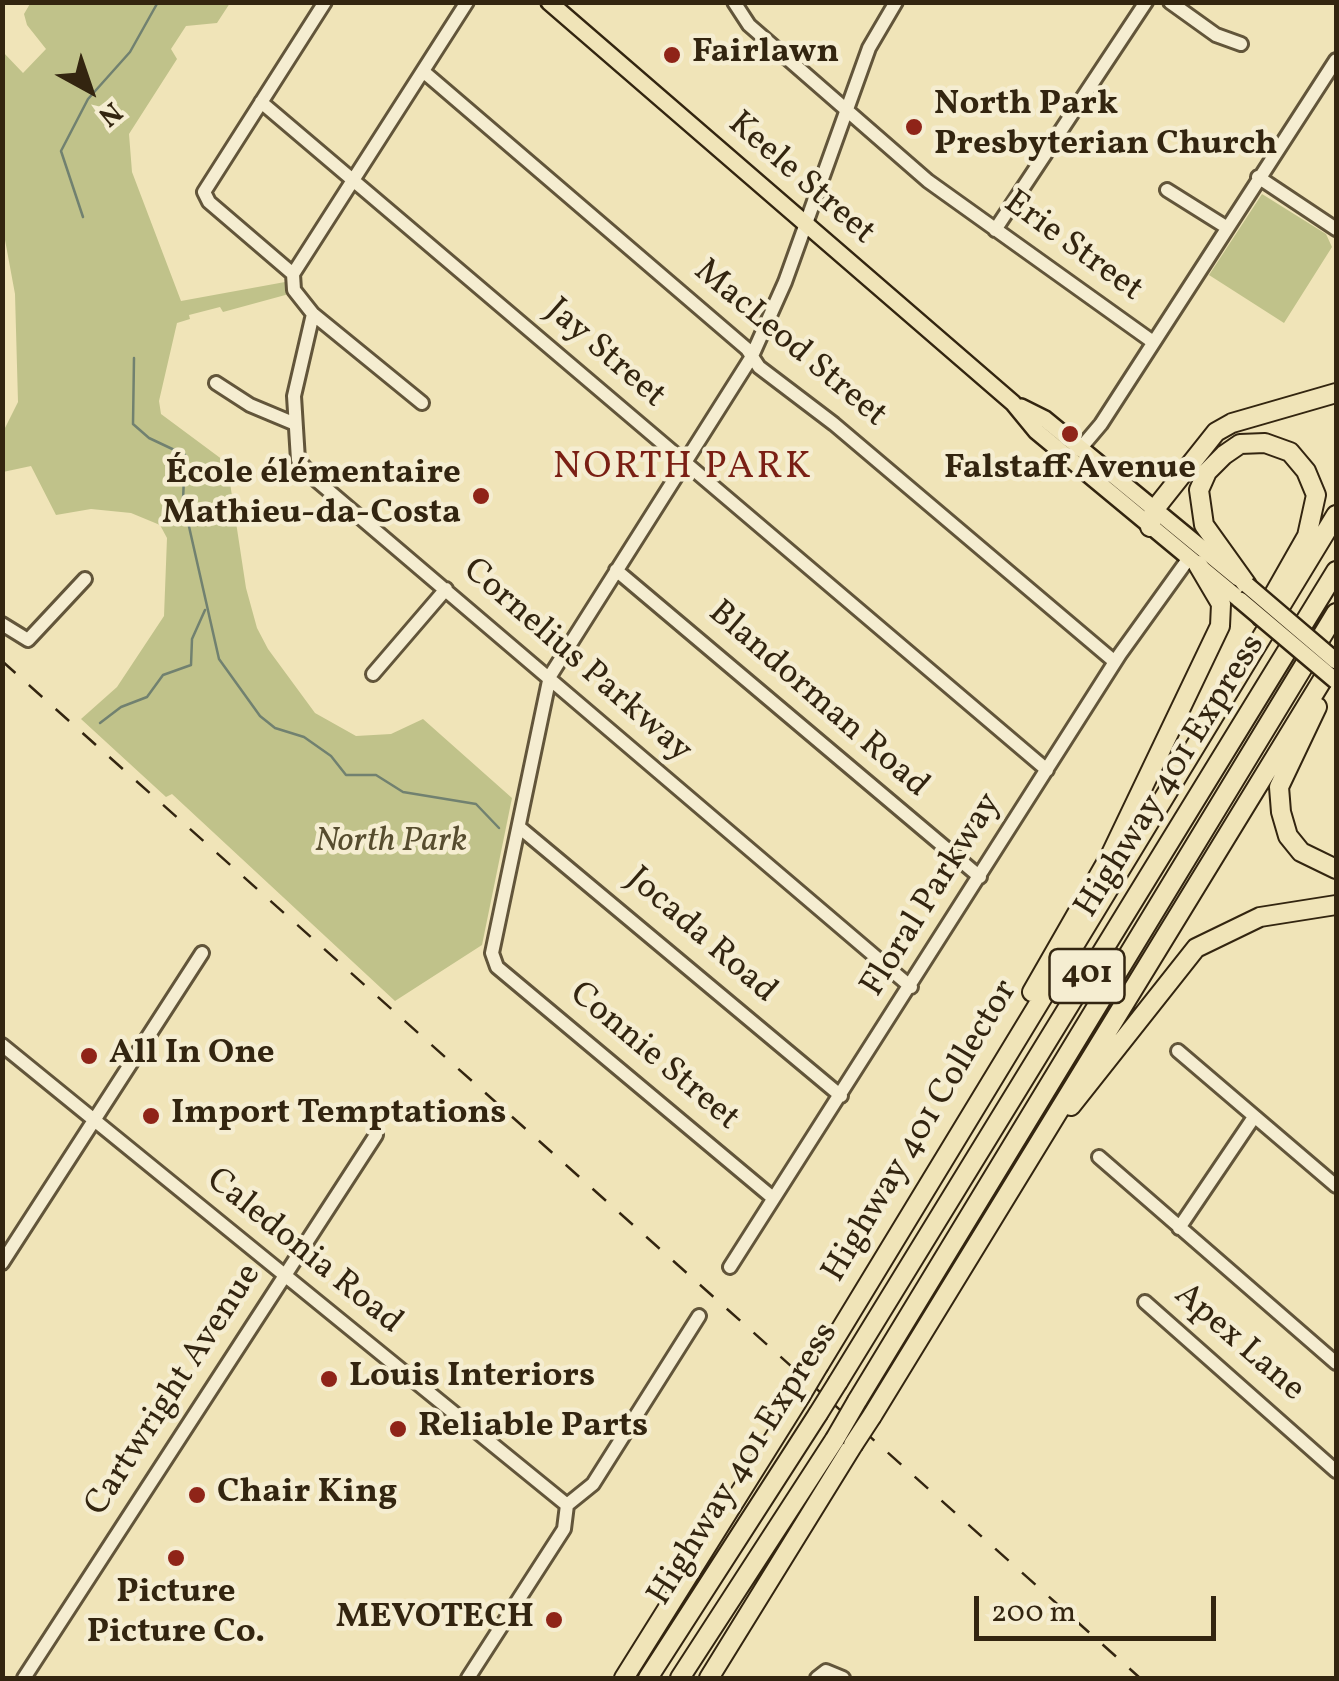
<!DOCTYPE html>
<html>
<head>
<meta charset="utf-8">
<style>
	body { margin:0 }
	#map { position:relative; width:1339px; height:1681px; overflow:hidden; background:#f0e4b8; font-family:Vollkorn,serif }
	canvas { display:block }
	.frame { position:absolute; inset:0; border:5px solid #332510; pointer-events:none }
	.north { position:absolute; left:40px; top:40px; width:100px; height:100px; -webkit-text-stroke:8px #f5edd1; paint-order:stroke; rotate:140deg; font-size:28px; font-weight:700; line-height:40px; text-align:center; color:#332510 }
	.north::after { content:''; display:block; margin:auto; width:35px; height:45px; background:#332510; clip-path:polygon(50% 0,100% 100%,50% 72%,0 100%) }
	.scale { position:absolute; left:974px; top:1596px; width:242px; height:45px; box-sizing:border-box; border:5px solid #332510; border-top:0; padding-left:12px; font-size:30px; line-height:35px; white-space:nowrap; color:#332510; -webkit-text-stroke:8px #f5edd1; paint-order:stroke }
</style>
</head>
<body>
<div id="map">
<canvas width="1339" height="1681"></canvas>
<div class="frame"></div>
<div class="north">N</div>
<div class="scale">200 m</div>
</div>
<script>
const ctx = document.querySelector('canvas').getContext('2d');
ctx.lineJoin = 'round';
function fill(path, color) {
  ctx.fillStyle = color;
  ctx.fill(path, 'evenodd');
}
function poly(rows) {
  const path = new Path2D();
  for (const r of rows) {
    path.moveTo(r[0], r[1]);
    for (let i = 2; i < r.length; i += 2) path.lineTo(r[i], r[i + 1]);
  }
  return path;
}
function stroke(path, color, width, dash) {
  ctx.strokeStyle = color;
  ctx.lineWidth = width;
  ctx.lineCap = dash ? 'butt' : 'round';
  ctx.setLineDash(dash || []);
  ctx.stroke(path);
}
function label(font, color, halo, rows, align = 'center') {
  ctx.font = font + ' Vollkorn,serif';
  ctx.lineWidth = 9;
  ctx.setLineDash([]);
  ctx.textBaseline = 'middle';
  ctx.strokeStyle = halo;
  ctx.fillStyle = color;
  for (const [text, x, y, turn = 0] of rows) {
    ctx.save();
    ctx.translate(x, y);
    ctx.rotate((+turn || 0) * Math.PI / 180);
    ctx.textAlign = isNaN(turn) ? turn : align;
    if (halo) ctx.strokeText(text, 0, 0);
    ctx.fillText(text, 0, 0);
    ctx.restore();
  }
}
fill(poly([
	[31,2,230,3,217,23,186,26,171,49,177,59,129,134,132,172,181,301,285,282,289,294,223,312,220,307,189,315,190,319,177,323,159,401,161,414,227,463,246,588,257,628,268,649,315,713,356,736,391,734,423,719,512,798,482,945,395,1001,172,794,166,797,81,719,117,687,164,616,167,538,160,525,131,513,91,509,56,515,31,466,3,472,3,432,18,402,15,294,3,229,3,52,23,73,46,49,27,25,24,14],
	[1262,194,1326,234,1332,247,1284,323,1209,275]
]), '#c0c28a');
stroke(poly([
	[83,217,61,151,88,99,130,52,158,2],
	[134,358,133,424,149,438,185,455,183,500,219,659,260,716,275,728,304,737,331,756,346,775,376,775,403,792,476,804,499,828],
	[100,723,121,707,147,697,163,675,191,665,192,639,205,610]
]), '#718170', 2.5);
const minor = poly([
	[325,2,204,192,209,202,293,274,294,290,313,314,294,396,298,460,315,479,911,987],
	[734,2,749,25,928,181,1153,342],
	[1170,2,1216,35,1241,44],
	[424,72,747,349,759,367,834,424,1115,662],
	[261,102,1047,770],
	[1258,177,1336,229],
	[1167,190,1226,227],
	[995,230,1146,2],
	[293,274,467,2],
	[313,314,422,403],
	[216,383,250,405,293,423],
	[1079,450,1101,424,1336,60],
	[616,570,980,877],
	[2,624,28,640,85,579],
	[373,674,446,589],
	[519,827,841,1096],
	[2,1045,567,1505],
	[1178,1051,1336,1186],
	[1099,1157,1336,1363],
	[773,1198,497,967,492,953,550,676,751,358,785,282,869,48,896,2],
	[1179,1228,1254,1117],
	[2,1263,202,953],
	[730,1267,1120,654,1189,558],
	[1145,1302,1336,1471],
	[567,1505,593,1484,699,1316],
	[24,1678,376,1135],
	[468,1678,564,1529,567,1505],
	[817,1678,826,1671,843,1678]
]);
const major = poly([
	[549,2,1013,403,1036,431,1240,600],
	[1021,407,1045,419,1238,578]
]);
const highway = poly([
	[1150,527,1154,510,1216,432,1232,423,1336,393],
	[1247,585,1204,525,1199,490,1207,472,1224,455,1240,444,1265,443,1290,452,1306,471,1316,495,1307,536,1261,617],
	[1317,707,1279,787,1281,812,1288,836,1301,852,1336,869],
	[1032,992,1110,856,1220,626,1221,604,1198,565],
	[1071,1106,1196,948,1260,917,1336,905],
	[819,1365,1336,515],
	[838,1382,1336,571],
	[857,1401,1336,613],
	[872,1416,1334,661],
	[624,1678,800,1397],
	[648,1678,818,1414],
	[680,1678,835,1439],
	[709,1678,853,1445]
]);
stroke(minor, '#62553a', 18);
stroke(major, '#332510', 20);
stroke(highway, '#332510', 22);
stroke(minor, '#f5edd1', 12);
stroke(major, '#f0e4b8', 15);
stroke(highway, '#f0e4b8', 18);
stroke(poly([
	[2,661,1140,1678]
]), '#332510', 2.5, [18, 18]);
const majorBridge = poly([
	[1247,585,1336,661],
	[1240,600,1336,681]
]);
const highwayBridge = poly([
	[800,1397,819,1365],
	[818,1414,838,1382],
	[835,1439,857,1401],
	[853,1445,872,1416]
]);
stroke(majorBridge, '#332510', 20, []);
stroke(highwayBridge, '#332510', 22, []);
stroke(majorBridge, '#f0e4b8', 15);
stroke(highwayBridge, '#f0e4b8', 18);
for (const [x, y, r, color] of [
	[672,55,10,"#8f2418"],
	[914,127,10,"#8f2418"],
	[1070,434,10,"#8f2418"],
	[481,496,10,"#8f2418"],
	[89,1056,10,"#8f2418"],
	[151,1116,10,"#8f2418"],
	[329,1379,10,"#8f2418"],
	[398,1429,10,"#8f2418"],
	[197,1495,10,"#8f2418"],
	[176,1558,10,"#8f2418"],
	[554,1620,10,"#8f2418"]
]) {
  const dot = new Path2D();
  dot.arc(x, y, r, 0, 2 * Math.PI);
  ctx.fillStyle = color;
  ctx.fill(dot);
  stroke(dot, '#f5edd1', 4);
}
for (const [x, y, w] of [
	[1087,976,75]
]) {
  const box = new Path2D();
  box.roundRect(x - w / 2, y - 27, w, 54, 8);
  ctx.fillStyle = '#f5edd1';
  ctx.fill(box);
  stroke(box, '#332510', 2.5);
}
label('bold 32px', '#332510', null, [
	["401",1087,976]
]);
label('bold 35px', '#332510', '#f5edd1', [
	["Fairlawn",692,55],
	["North Park",934,107],
	["Presbyterian Church",934,147],
	["Falstaff Avenue",1070,471,"center"],
	["École élémentaire",461,476,"right"],
	["Mathieu-da-Costa",461,516,"right"],
	["All In One",109,1056],
	["Import Temptations",171,1116],
	["Louis Interiors",349,1379],
	["Reliable Parts",418,1429],
	["Chair King",217,1495],
	["Picture",176,1595,"center"],
	["Picture Co.",176,1635,"center"],
	["MEVOTECH",534,1620,"right"]
], 'left');
label('35px', '#332510', '#f5edd1', [
	["Keele Street",800,180,41],
	["Erie Street",1072,248,36],
	["MacLeod Street",789,345,40],
	["Jay Street",604,355,41],
	["Cornelius Parkway",576,662,41],
	["Blandorman Road",817,701,41],
	["Highway 401 Express",1172,777,-58],
	["Floral Parkway",933,896,-58],
	["Jocada Road",700,937,41],
	["Connie Street",653,1058,40],
	["Highway 401 Collector",922,1132,-59],
	["Caledonia Road",303,1253,39],
	["Apex Lane",1238,1344,41],
	["Cartwright Avenue",175,1391,-57],
	["Highway 401 Express",745,1465,-58]
]);
label('italic 35px', '#564c2e', '#f5edd1', [
	["North Park",391,844]
]);
ctx.letterSpacing = '2.5px';
label('38px', '#7a1f14', '#f5edd1', [
	["NORTH PARK",683,470]
]);
ctx.letterSpacing = '0px';
</script>
</body>
</html>
